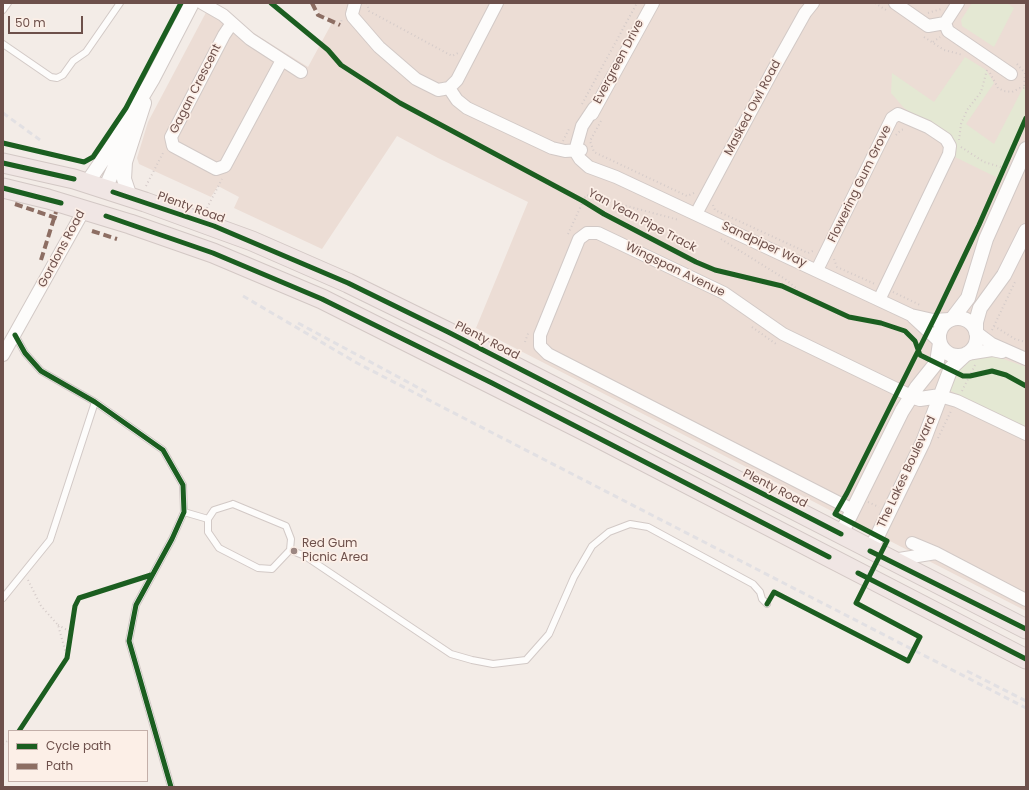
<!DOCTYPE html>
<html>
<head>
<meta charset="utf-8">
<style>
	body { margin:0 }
	#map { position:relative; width:1029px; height:790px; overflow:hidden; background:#f3ece7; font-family:Poppins,sans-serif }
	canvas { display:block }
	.frame { position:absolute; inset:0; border:4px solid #6d504b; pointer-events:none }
	.legend { position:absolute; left:8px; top:730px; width:140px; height:52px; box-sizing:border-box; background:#fcefe7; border:1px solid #c3afa9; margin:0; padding:5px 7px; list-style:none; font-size:12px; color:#6d504b }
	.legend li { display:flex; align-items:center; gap:8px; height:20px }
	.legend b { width:20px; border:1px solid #c3afa9 }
	.scale { position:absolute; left:8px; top:16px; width:75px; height:18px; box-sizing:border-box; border:2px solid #6d504b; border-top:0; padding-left:5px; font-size:12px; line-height:14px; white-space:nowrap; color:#6d504b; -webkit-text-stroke:3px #fcefe7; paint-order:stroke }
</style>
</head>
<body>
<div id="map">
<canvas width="1029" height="790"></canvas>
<div class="frame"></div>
<ul class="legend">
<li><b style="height:5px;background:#1b5e20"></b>Cycle path</li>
<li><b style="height:5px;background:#8d6e63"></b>Path</li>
</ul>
<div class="scale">50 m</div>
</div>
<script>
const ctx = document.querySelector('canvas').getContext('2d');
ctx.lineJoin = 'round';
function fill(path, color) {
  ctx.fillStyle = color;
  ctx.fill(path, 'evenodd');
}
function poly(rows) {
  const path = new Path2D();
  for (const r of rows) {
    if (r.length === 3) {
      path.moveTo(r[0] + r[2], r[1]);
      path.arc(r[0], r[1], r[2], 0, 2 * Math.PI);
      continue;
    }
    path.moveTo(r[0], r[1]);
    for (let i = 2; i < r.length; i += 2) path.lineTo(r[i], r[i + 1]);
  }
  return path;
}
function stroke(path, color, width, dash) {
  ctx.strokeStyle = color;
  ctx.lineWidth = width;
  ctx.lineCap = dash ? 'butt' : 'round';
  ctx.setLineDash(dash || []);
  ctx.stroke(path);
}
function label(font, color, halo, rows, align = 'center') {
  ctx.font = font + ' Poppins,sans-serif';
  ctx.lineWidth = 3.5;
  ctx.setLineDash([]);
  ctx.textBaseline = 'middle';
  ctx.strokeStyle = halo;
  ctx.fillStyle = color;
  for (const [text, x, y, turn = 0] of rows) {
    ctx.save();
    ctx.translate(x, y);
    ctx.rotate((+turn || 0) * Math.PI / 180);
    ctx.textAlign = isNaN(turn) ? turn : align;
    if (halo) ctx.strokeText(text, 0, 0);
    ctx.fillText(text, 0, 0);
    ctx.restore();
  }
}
fill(poly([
	[211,3,227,10,252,32,308,67,333,21,319,13,313,3,1026,3,1026,611,476,328,528,202,438,158,397,136,322,249,234,208,239,197,218,186,211,197,139,164,137,158,148,122]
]), '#ecddd5');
fill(poly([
	[972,3,1007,3,1014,8,994,47,962,26,961,20],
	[965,57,986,70,994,83,966,124,994,144,1026,82,1026,114,998,178,955,157,956,148,955,144,904,108,891,93,892,73,934,102],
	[989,354,1026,367,1026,430,951,391,949,387,952,377,966,360]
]), '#e4e8d3');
const service = poly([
	[3,10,8,3],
	[3,44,51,77,57,78,63,75,73,61,86,52,120,3],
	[15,335,25,353,41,371,95,402,163,450,183,485,184,512,172,539,136,605,129,641,171,787],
	[233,504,286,526,291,539,290,550,272,569,258,568,219,548,208,532,208,519,214,510,233,504],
	[184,512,208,519],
	[290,550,305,556,451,654,472,660,493,664,526,660,549,634,574,577,592,546,609,532,630,524,648,527,753,584,760,592,762,599,767,604],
	[3,598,50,540,95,402]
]);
const minor = poly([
	[202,3,223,15,250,39,301,72],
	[355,3,352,14,353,17,379,47,416,79,438,90,449,88,457,80,497,3],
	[895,3,928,26,945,23,958,3],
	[232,23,224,35,171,137,173,146,216,169,225,166,282,60],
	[945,23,948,31,1011,74],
	[449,88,457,100,467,108,552,148,565,151,581,150],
	[594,108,582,126,575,151,580,159,589,167,616,177,911,315,933,320,950,319],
	[592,114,653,3],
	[696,214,772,72,805,13,813,3],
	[817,270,892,118,898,114,928,127,946,139,950,146,949,154,879,300],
	[913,317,940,342],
	[976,332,992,344,1026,359],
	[967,354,992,350,1002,352],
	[3,355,84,210],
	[940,396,957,401,1026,434],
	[853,510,548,354,540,346,540,335,579,239,587,233,598,233,724,293,783,334,911,396],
	[912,543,936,553,1026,600],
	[893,560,936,553]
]);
const tertiary = poly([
	[87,183,115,142,152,80,192,3],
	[105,189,130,132],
	[130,197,124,179,125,162,144,103],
	[958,337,19],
	[952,319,968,298,986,239,1026,149],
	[976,332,976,322,980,308,1004,275,1026,231],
	[911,396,920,399,940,396],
	[841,534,902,411,917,387,937,362,940,343],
	[870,551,923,442,951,368,966,354]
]);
const trunk = poly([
	[3,163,74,179,145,202,252,241,348,283,448,332,1026,629],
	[3,188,48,199,130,224,213,253,322,299,591,434,1026,659]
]);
stroke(service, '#d2c9c6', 8);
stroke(minor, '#d2c9c6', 14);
stroke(tertiary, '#d2c9c6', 16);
stroke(trunk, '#d3c8c5', 21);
stroke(poly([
	[367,3,369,11,452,56,460,52],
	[875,3,886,10],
	[928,13,941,9],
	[340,25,342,19],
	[924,37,944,50,963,55],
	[933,42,940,37],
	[1017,64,1025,73,1024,87],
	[990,73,998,88,1004,91,1012,92,1020,88,1026,88],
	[582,104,637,3],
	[601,121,590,141,594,152,687,196,694,193],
	[896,135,901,130,905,129],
	[959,140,961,124,967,110,981,92,987,70],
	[563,141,569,129],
	[961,147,984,162,1004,168],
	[146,186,164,151],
	[713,205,715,210,808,253,815,250],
	[207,208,222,179],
	[568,234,586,195,679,220],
	[721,239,785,279,796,288,798,293],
	[834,259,837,267,875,284],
	[893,292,920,305],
	[994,326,1015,339,1026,342],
	[752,327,776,344],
	[992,330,1015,282],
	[525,342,529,331],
	[962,391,976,363],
	[938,438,952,409],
	[868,502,879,507],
	[28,580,41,606,58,625,67,657],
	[58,625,71,632],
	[19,731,67,658,75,606,79,598,143,578],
	[3,744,9,740]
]), '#d5cbc9', 2, [1, 3]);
stroke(service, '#fdfcfb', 6);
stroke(minor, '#fdfcfb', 12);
stroke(tertiary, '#fdfcfb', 14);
stroke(trunk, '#f0e6e4', 19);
stroke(poly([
	[3,113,40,140],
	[243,296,357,363,1026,708],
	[298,323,428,393],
	[967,671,1026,701]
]), '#e2e0e3', 3, [6, 4]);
stroke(poly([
	[312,3,318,15,340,25],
	[15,204,59,219],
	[92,231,117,239],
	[41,260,56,212]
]), '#8d6e63', 4, [8, 4]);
stroke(poly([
	[271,3,328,50,341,65,400,103,583,201,604,214,696,262,715,270,782,286,849,317,881,323,905,331,915,341,920,355,963,376,970,376,992,371,1006,375,1026,386],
	[3,143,84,162,93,157,126,108,181,3],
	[3,163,74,179],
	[3,188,61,203],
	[113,192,214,226,348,283,448,332,841,534],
	[106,216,213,253,322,299,492,383,829,557],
	[15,335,25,353,41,371,95,402,163,450,183,485,184,512,172,539,136,605,129,641,171,787],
	[870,551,1026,629],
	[858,573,1026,659],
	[767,604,774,592,908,661,920,637,856,603,887,541,835,514,847,493,937,313,979,225,1026,118],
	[19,731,67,658,75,606,79,598,151,575]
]), '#1b5e20', 5);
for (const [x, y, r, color] of [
	[294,551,4,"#9c8782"]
]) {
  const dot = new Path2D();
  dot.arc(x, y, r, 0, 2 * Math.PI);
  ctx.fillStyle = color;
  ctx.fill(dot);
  stroke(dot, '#fcefe7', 1.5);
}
label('12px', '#6d504b', '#fcefe7', [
	["Evergreen Drive",619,62,-62],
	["Gagan Crescent",196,89,-63],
	["Masked Owl Road",753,108,-62],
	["Flowering Gum Grove",860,184,-64],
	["Plenty Road",191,208,20],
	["Yan Yean Pipe Track",642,221,28],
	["Sandpiper Way",764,245,25],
	["Gordons Road",62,249,-62],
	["Wingspan Avenue",675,270,26],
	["Plenty Road",487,341,27],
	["The Lakes Boulevard",907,472,-65],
	["Plenty Road",775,489,27]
]);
label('12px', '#6d504b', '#fcefe7', [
	["Red Gum",302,544],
	["Picnic Area",302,558]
], 'left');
</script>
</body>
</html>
